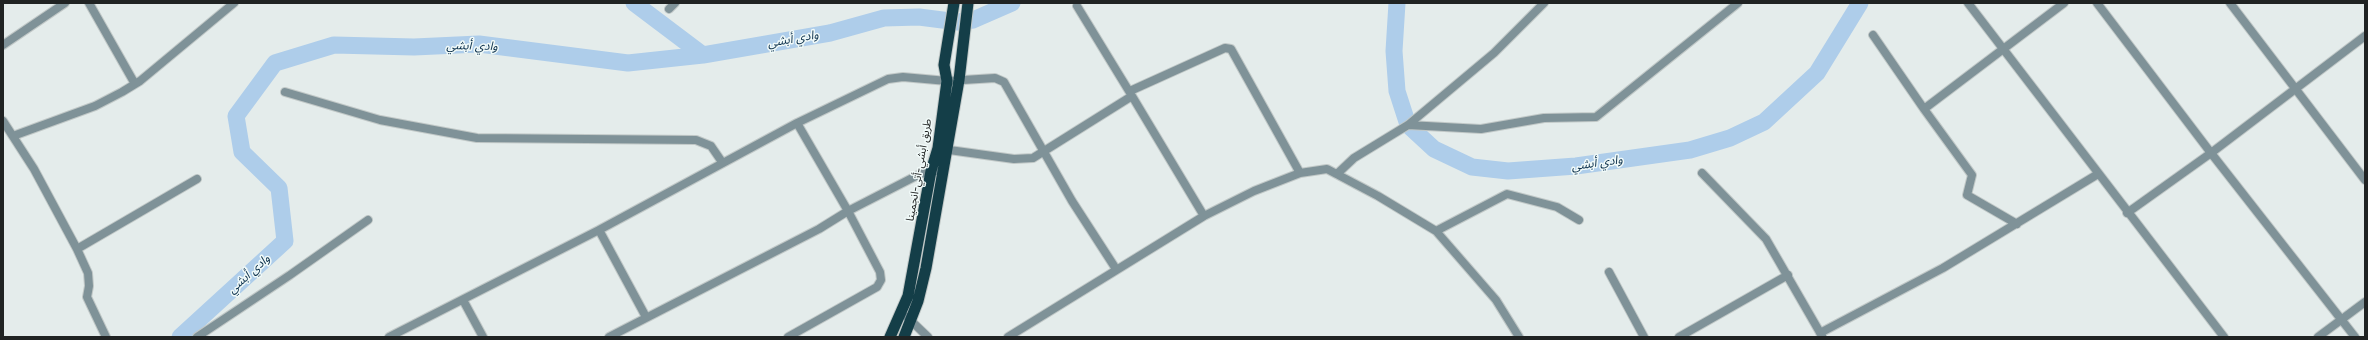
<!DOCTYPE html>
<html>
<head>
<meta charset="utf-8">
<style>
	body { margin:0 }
	#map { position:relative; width:2368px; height:340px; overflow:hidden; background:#e4eceb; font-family:Inter,sans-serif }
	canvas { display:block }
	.frame { position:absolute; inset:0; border:4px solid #202323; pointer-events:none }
</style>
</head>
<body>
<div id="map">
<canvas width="2368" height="340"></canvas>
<div class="frame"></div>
</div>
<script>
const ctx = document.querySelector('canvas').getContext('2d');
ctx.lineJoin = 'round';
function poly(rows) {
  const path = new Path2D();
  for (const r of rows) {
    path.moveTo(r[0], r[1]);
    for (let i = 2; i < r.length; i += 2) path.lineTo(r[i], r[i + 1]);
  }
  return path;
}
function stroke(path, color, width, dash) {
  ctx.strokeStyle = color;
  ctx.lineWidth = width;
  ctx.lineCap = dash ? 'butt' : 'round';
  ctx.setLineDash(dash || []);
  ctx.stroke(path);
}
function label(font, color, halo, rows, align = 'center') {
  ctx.font = font + ' Inter,"Noto Sans Arabic",sans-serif';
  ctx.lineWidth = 3;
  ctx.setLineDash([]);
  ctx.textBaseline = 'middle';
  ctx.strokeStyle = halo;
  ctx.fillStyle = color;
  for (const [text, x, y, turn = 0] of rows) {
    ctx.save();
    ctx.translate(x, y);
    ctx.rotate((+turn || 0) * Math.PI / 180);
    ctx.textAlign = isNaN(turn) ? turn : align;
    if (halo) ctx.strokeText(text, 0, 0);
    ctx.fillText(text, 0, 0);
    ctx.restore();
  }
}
stroke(poly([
	[634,3,703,55],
	[1397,3,1394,51,1397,91,1408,125,1434,149,1472,167,1508,171,1576,166,1690,150,1730,138,1764,122,1817,73,1860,3],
	[180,337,285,241,279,188,242,152,236,116,275,63,334,45,414,47,479,44,628,63,703,55,830,33,884,18,919,17,958,22,973,20,1012,3]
]), '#aecdea', 17);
const minor = poly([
	[89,3,135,84],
	[1968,3,2224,337],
	[2097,3,2211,153,2355,337],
	[2230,3,2365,180],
	[1077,6,1132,96],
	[669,9,675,3],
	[1873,35,1924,109],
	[3,45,65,3],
	[1130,91,1225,48,1231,49,1300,173],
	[285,92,380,120,477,138,696,140,711,146,722,162],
	[3,121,34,169,77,249,88,273,89,286,87,297,106,337],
	[797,123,888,79,903,77,947,81,995,78,1004,82,1072,201,1116,269],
	[1408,125,1481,129,1544,118,1596,117,1738,3],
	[13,136,95,106,122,92,140,81,234,3],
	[942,149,1014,159,1033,158,1132,96,1204,216],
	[1702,173,1766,239,1822,336],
	[1337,174,1354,158,1408,125,1494,53,1544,3],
	[2127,213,2211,153,2365,36],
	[2017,224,1967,195,1972,175,1924,109,2064,3],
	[599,230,646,317],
	[1436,231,1507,194,1557,207,1579,220],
	[77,249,197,179],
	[1609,272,1644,337],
	[463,300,483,337],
	[907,317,928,337],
	[1820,333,1943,268,2098,174],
	[197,337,290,275,368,220],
	[389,337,599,230,797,123,848,211,880,272,881,280,877,287,788,337],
	[609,337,819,229,848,211,920,174,936,171],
	[1008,337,1204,216,1254,191,1300,173,1327,169,1378,196,1436,231,1496,300,1519,337],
	[1679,337,1788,275],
	[2318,337,2365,302]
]);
const trunk = poly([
	[890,337,908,296,931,171,938,148,947,81,944,65,954,3],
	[904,337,918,301,926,268,959,80,968,3]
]);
stroke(minor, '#c1c8c7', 10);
stroke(trunk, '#c1c8c7', 13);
stroke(minor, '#7f9298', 8);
stroke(trunk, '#143e48', 11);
label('11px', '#202323', '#f1faf9', [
	["طريق أبشي-أتي-انجمينا",919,170,-80]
]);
label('italic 12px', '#0a2f4b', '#f1faf9', [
	["وادي أبشي",793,39,-10],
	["وادي أبشي",472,46,1],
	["وادي أبشي",1597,163,-8],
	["وادي أبشي",249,274,-42]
]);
</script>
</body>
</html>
